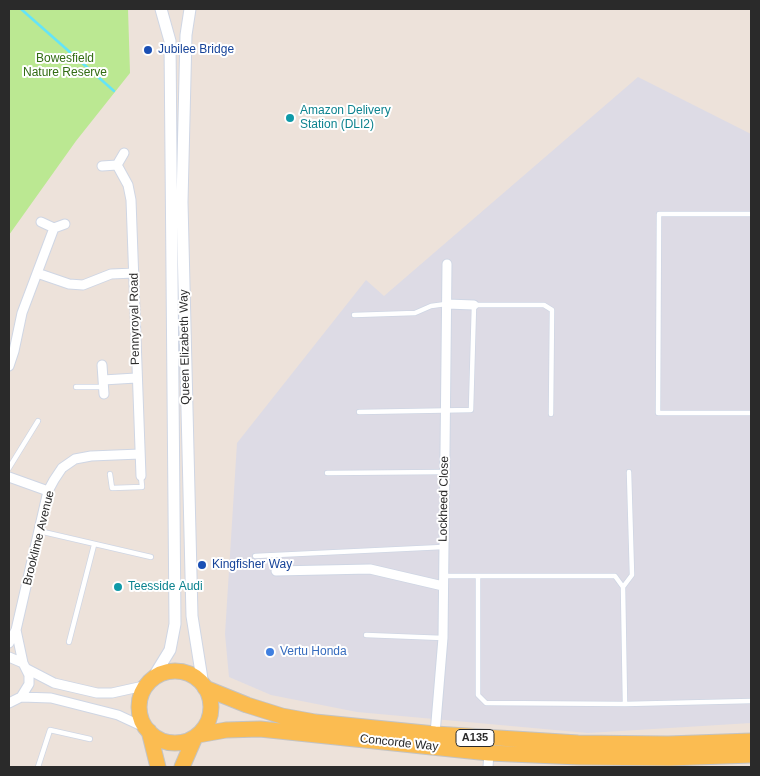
<!DOCTYPE html>
<html>
<head>
<meta charset="utf-8">
<style>
	body { margin:0 }
	#map { position:relative; width:760px; height:776px; overflow:hidden; background:#ede2da; font-family:Arial,sans-serif }
	canvas { display:block }
	.frame { position:absolute; inset:0; border:10px solid #2a2a2a; pointer-events:none }
</style>
</head>
<body>
<div id="map">
<canvas width="760" height="776"></canvas>
<div class="frame"></div>
</div>
<script>
const ctx = document.querySelector('canvas').getContext('2d');
ctx.lineJoin = 'round';
function fill(path, color) {
  ctx.fillStyle = color;
  ctx.fill(path, 'evenodd');
}
function poly(rows) {
  const path = new Path2D();
  for (const r of rows) {
    if (r.length === 3) {
      path.moveTo(r[0] + r[2], r[1]);
      path.arc(r[0], r[1], r[2], 0, 2 * Math.PI);
      continue;
    }
    path.moveTo(r[0], r[1]);
    for (let i = 2; i < r.length; i += 2) path.lineTo(r[i], r[i + 1]);
  }
  return path;
}
function stroke(path, color, width, dash) {
  ctx.strokeStyle = color;
  ctx.lineWidth = width;
  ctx.lineCap = dash ? 'butt' : 'round';
  ctx.setLineDash(dash || []);
  ctx.stroke(path);
}
function label(font, color, halo, rows, align = 'center') {
  ctx.font = font + ' Arial,sans-serif';
  ctx.lineWidth = 4;
  ctx.setLineDash([]);
  ctx.textBaseline = 'middle';
  ctx.strokeStyle = halo;
  ctx.fillStyle = color;
  for (const [text, x, y, turn = 0] of rows) {
    ctx.save();
    ctx.translate(x, y);
    ctx.rotate((+turn || 0) * Math.PI / 180);
    ctx.textAlign = isNaN(turn) ? turn : align;
    if (halo) ctx.strokeText(text, 0, 0);
    ctx.fillText(text, 0, 0);
    ctx.restore();
  }
}
fill(poly([
	[638,77,751,134,751,723,588,733,357,712,271,695,229,677,225,634,237,443,366,280,384,296]
]), '#dddbe5');
fill(poly([
	[9,9,128,9,130,73,76,141,9,235]
]), '#bbe892');
stroke(poly([
	[21,9,114,91]
]), '#64e4f8', 2.5);
const service = poly([
	[751,214,659,214,658,413,751,413],
	[354,315,415,313,431,306,446,304],
	[76,387,104,387],
	[359,412,471,410,474,305,544,305,552,310,551,414],
	[9,468,38,421],
	[327,473,444,472],
	[110,474,112,488,142,487,141,476],
	[39,531,151,557],
	[255,556,443,547],
	[443,576,615,576,623,587,625,704,751,701],
	[478,576,478,695,486,703,625,704],
	[623,587,632,575,629,472],
	[366,635,443,638],
	[69,642,94,545],
	[38,767,50,730,90,739]
]);
const minor = poly([
	[117,165,128,185,131,200,141,476],
	[102,166,117,165,124,153],
	[41,222,54,228],
	[37,273,69,284,83,285,111,274,134,273],
	[447,304,474,305],
	[102,365,104,394],
	[9,366,14,351,22,313,54,228,65,224],
	[103,380,136,378],
	[9,477,48,491],
	[276,571,370,569,443,586],
	[16,630,48,491,54,480,62,468,75,459,91,456,140,454],
	[9,643,16,630,23,663],
	[9,657,23,663,29,675,29,684,21,697],
	[27,669,54,683,97,693,112,693,148,685],
	[9,703,21,697,51,698,118,715,146,728],
	[435,734,443,638,447,264],
	[488,767,489,753]
]);
const tertiary = poly([
	[190,9,186,35,182,202,192,616,203,685],
	[151,681,170,650,175,624,170,41,161,9]
]);
const primary = poly([
	[175,707,36],
	[205,688,247,705,282,716,315,722,435,734,578,743,668,744,751,741],
	[149,731,158,767],
	[198,735,226,730,260,729,489,753,579,757,670,758,751,755],
	[182,767,195,737]
]);
stroke(service, '#cfd6e4', 6);
stroke(minor, '#cfd6e4', 11);
stroke(tertiary, '#cfd6e4', 13);
stroke(primary, '#c3c3c3', 17);
stroke(service, '#fff', 4.5);
stroke(minor, '#fff', 9);
stroke(tertiary, '#fff', 11);
stroke(primary, '#fbbc51', 15);
for (const [x, y, r, color] of [
	[148,50,5,"#1a4fb4"],
	[290,118,5,"#0f9aa8"],
	[202,565,5,"#1a4fb4"],
	[118,587,5,"#0f9aa8"],
	[270,652,5,"#3f7fe0"]
]) {
  const dot = new Path2D();
  dot.arc(x, y, r, 0, 2 * Math.PI);
  ctx.fillStyle = color;
  ctx.fill(dot);
  stroke(dot, '#fff', 2);
}
for (const [x, y, w] of [
	[475,738,38]
]) {
  const box = new Path2D();
  box.roundRect(x - w / 2, y - 8.5, w, 17, 4);
  ctx.fillStyle = '#fff';
  ctx.fill(box);
  stroke(box, '#2a2a2a', 1);
}
label('bold 11px', '#2a2a2a', null, [
	["A135",475,738]
]);
label('12px', '#164399', '#fff', [
	["Jubilee Bridge",158,50],
	["Kingfisher Way",212,565]
], 'left');
label('12px', '#326c14', '#fff', [
	["Bowesfield",65,59],
	["Nature Reserve",65,73]
]);
label('12px', '#0d838f', '#fff', [
	["Amazon Delivery",300,111],
	["Station (DLI2)",300,125],
	["Teesside Audi",128,587]
], 'left');
label('12px', '#2a2a2a', '#fff', [
	["Pennyroyal Road",135,319,-91],
	["Queen Elizabeth Way",185,347,-91],
	["Lockheed Close",444,499,-89],
	["Brooklime Avenue",39,538,-76],
	["Concorde Way",399,743,6]
]);
label('12px', '#366cbe', '#fff', [
	["Vertu Honda",280,652]
], 'left');
</script>
</body>
</html>
